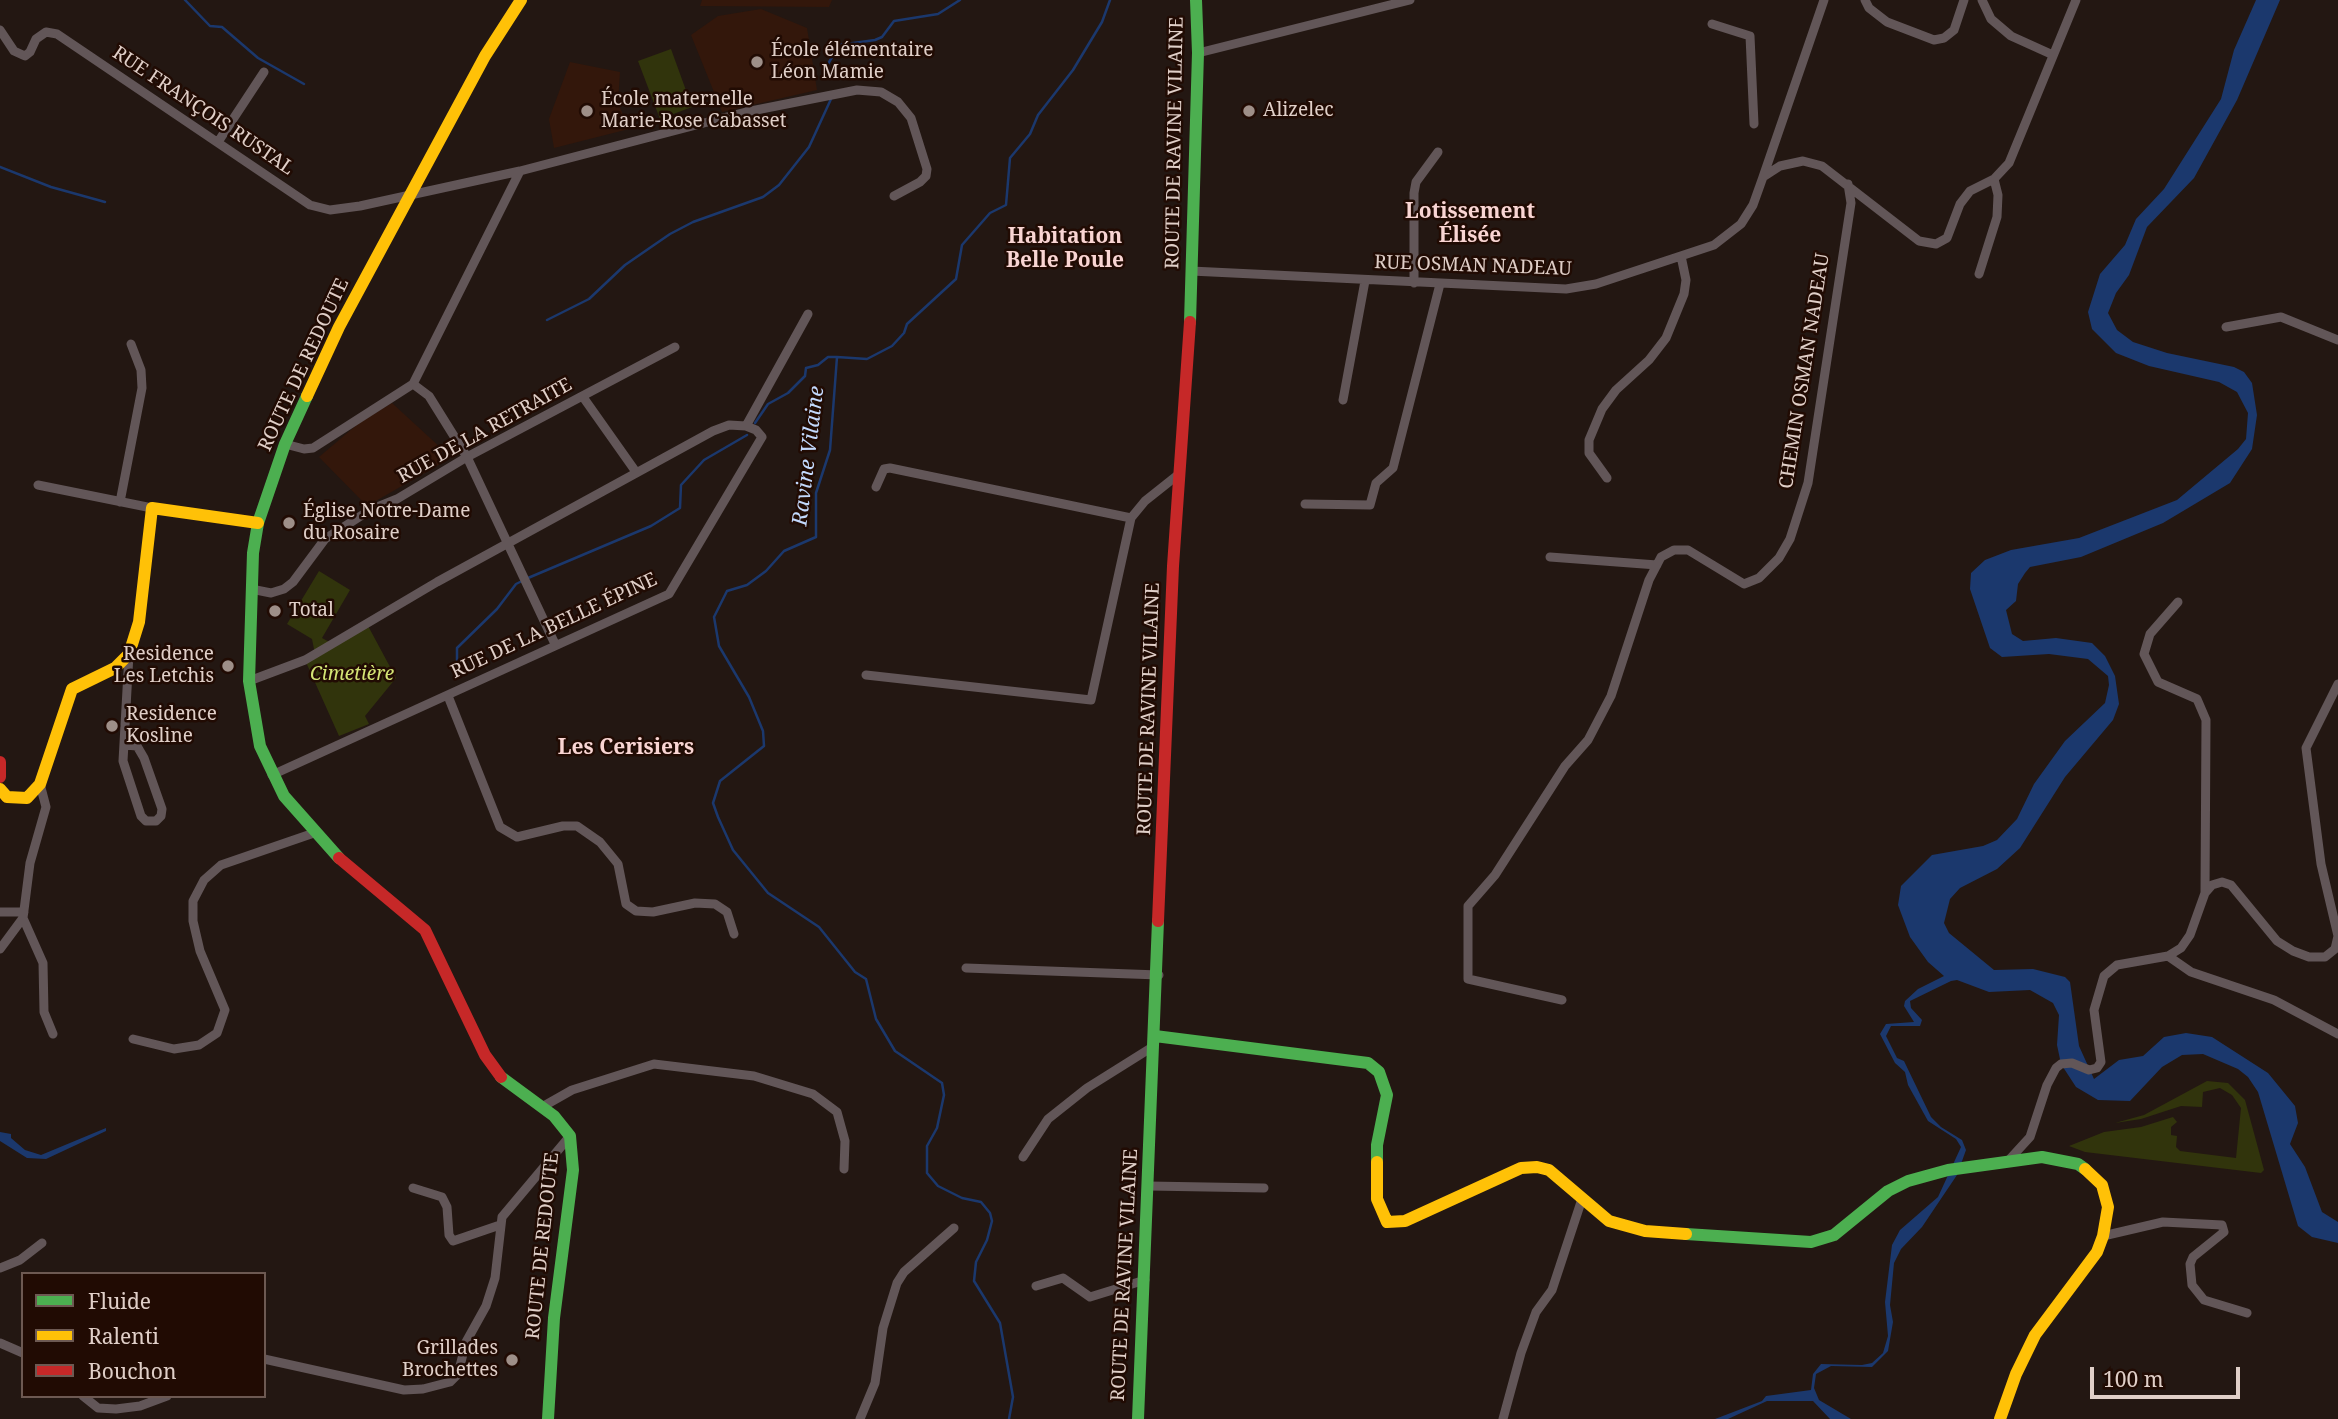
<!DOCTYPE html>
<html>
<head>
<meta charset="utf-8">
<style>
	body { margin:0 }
	#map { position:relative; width:2338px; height:1419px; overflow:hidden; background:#231712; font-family:"Noto Serif",serif }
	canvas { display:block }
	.legend { position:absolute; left:21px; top:1272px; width:245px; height:126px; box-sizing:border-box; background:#210b03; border:2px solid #6d5952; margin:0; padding:9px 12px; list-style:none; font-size:21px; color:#e0cfc8 }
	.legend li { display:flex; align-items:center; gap:14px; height:35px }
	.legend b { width:35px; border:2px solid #6d5952 }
	.scale { position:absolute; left:2090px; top:1367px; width:150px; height:32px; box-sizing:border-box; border:4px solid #e0cfc8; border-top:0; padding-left:9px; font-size:21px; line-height:24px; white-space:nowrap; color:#e0cfc8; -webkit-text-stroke:5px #210b03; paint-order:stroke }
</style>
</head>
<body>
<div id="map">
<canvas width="2338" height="1419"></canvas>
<ul class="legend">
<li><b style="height:9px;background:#4caf50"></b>Fluide</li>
<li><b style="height:9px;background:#ffc107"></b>Ralenti</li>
<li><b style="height:9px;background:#c62828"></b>Bouchon</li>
</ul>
<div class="scale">100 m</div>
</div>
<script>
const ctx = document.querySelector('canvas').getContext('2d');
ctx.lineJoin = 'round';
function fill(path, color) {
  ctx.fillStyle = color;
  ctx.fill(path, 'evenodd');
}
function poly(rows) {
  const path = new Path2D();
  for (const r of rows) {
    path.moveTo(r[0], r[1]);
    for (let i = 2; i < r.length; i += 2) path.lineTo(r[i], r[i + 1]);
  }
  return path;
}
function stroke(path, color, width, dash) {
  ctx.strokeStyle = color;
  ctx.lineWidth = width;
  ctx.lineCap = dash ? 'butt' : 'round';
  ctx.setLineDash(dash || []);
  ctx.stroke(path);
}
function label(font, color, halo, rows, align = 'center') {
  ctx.font = font + ' "Noto Serif",serif';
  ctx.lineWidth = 5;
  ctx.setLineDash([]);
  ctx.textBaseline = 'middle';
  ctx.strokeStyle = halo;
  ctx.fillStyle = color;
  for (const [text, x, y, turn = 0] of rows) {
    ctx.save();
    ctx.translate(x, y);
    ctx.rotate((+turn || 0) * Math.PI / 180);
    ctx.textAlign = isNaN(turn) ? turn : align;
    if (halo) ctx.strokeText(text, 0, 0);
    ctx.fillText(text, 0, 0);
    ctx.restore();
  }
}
fill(poly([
	[702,0,832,0,829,7,700,6],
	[761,9,807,28,817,90,722,112,691,35,718,16],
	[570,62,620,72,618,103,629,129,554,148,549,119],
	[392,403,442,449,442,463,367,506,319,457,359,423]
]), '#33170b');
fill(poly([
	[671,49,692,107,660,119,638,61],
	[319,571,350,590,322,638,333,644,367,624,396,678,365,716,369,724,339,736,305,660,315,654,312,639,287,624],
	[2207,1081,2228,1083,2245,1100,2264,1170,2261,1173,2085,1152,2069,1146,2104,1132,2141,1127,2173,1117,2177,1122,2171,1127,2171,1135,2177,1136,2176,1147,2180,1151,2236,1158,2241,1108,2232,1095,2220,1088,2203,1092,2202,1107,2181,1106,2141,1119,2115,1123,2144,1115]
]), '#31340c');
fill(poly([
	[2256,0,2280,0,2237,100,2194,178,2147,227,2129,275,2116,293,2108,313,2117,330,2133,342,2167,353,2234,367,2244,372,2252,383,2257,415,2252,449,2230,483,2163,523,2081,557,2030,567,2025,573,2018,584,2016,601,2006,610,2012,634,2023,641,2056,638,2092,643,2105,656,2115,676,2119,704,2113,720,2065,777,2020,848,1997,869,1960,888,1950,899,1944,923,1949,933,1994,970,2033,969,2065,977,2070,982,2079,1046,2094,1079,2119,1060,2143,1056,2164,1037,2186,1033,2212,1037,2268,1073,2295,1106,2298,1123,2290,1144,2305,1167,2322,1212,2338,1222,2338,1243,2312,1237,2298,1226,2258,1092,2248,1077,2238,1069,2203,1054,2182,1055,2162,1067,2130,1101,2098,1100,2076,1087,2061,1064,2057,1045,2059,1015,2053,1003,2030,990,1989,992,1957,980,1951,981,1910,1001,1911,1008,1922,1020,1920,1026,1891,1026,1886,1036,1897,1058,1904,1061,1931,1117,1941,1127,1962,1140,1966,1150,1957,1175,1922,1227,1901,1249,1894,1263,1890,1305,1893,1322,1888,1351,1872,1367,1831,1366,1816,1374,1814,1388,1819,1400,1851,1419,1830,1419,1813,1401,1767,1401,1728,1419,1715,1419,1762,1401,1766,1396,1811,1390,1813,1374,1821,1364,1862,1365,1872,1363,1883,1353,1888,1336,1885,1302,1892,1245,1900,1230,1938,1197,1961,1147,1956,1139,1928,1121,1908,1085,1905,1072,1895,1063,1880,1034,1886,1024,1914,1022,1904,1006,1905,1001,1918,989,1944,976,1928,962,1910,937,1898,905,1901,886,1932,855,1983,846,1997,840,2017,819,2034,784,2065,741,2105,703,2109,685,2108,676,2088,659,2049,654,2002,657,1990,648,1970,589,1971,573,1985,560,2011,550,2079,538,2177,500,2238,449,2246,439,2248,413,2237,392,2219,382,2149,366,2116,353,2092,329,2088,312,2100,274,2125,245,2136,219,2164,189,2221,99,2234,50],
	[106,1128,106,1131,46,1159,27,1158,0,1141,0,1132,11,1134,11,1138,25,1150,41,1155]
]), '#1b386d');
stroke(poly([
	[185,0,210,26,222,27,258,58,304,84],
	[828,64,839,45,875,40,882,37,894,21,938,14,960,0],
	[0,167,51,187,105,202],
	[547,320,589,299,625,265,670,234,693,222,763,197,779,185,809,147,831,99],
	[755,423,768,404,788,393,805,376,806,368,818,365,828,357,837,357],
	[528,578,651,526,680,508,681,485,704,460,747,435],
	[457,662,457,648,497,609,516,584,522,581],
	[1009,1419,1013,1397,1000,1323,974,1281,976,1262,987,1240,992,1221,990,1213,981,1202,962,1198,938,1186,927,1173,927,1146,937,1128,944,1095,942,1083,895,1051,876,1019,866,979,855,972,819,927,768,893,733,850,718,817,713,803,720,781,764,746,763,731,749,697,719,646,714,617,727,591,747,585,766,571,784,551,816,537,816,493,830,450,837,357,867,359,892,346,904,333,907,324,956,279,962,245,990,213,1006,205,1010,158,1030,134,1038,115,1073,70,1102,22,1110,0]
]), '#1b386d', 2.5);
stroke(poly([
	[1865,0,1869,8,1887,22,1934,40,1944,38,1954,30,1964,0],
	[1982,0,1991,19,2011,36,2053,55],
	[1712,24,1750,36,1754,124],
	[0,30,14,51,25,56,30,52,36,39,46,32,57,34,310,205,330,210,360,206,520,171,746,112,857,90,881,92,898,102,911,118,927,169,926,176,920,182,894,196],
	[1198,53,1410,0],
	[218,142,264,72],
	[1763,177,1824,0],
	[1191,271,1566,289,1596,284,1714,245,1741,224,1753,205,1763,177,1780,166,1803,161,1822,166,1919,241,1936,244,1947,238,1960,204,1970,191,1994,179,2009,163,2076,0],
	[1979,274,1997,217,1998,195,1994,179],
	[1414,283,1414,193,1416,182,1438,152],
	[2226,327,2281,317,2338,340],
	[413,384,429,396,467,457,555,644],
	[413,384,520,171],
	[583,397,636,472],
	[1343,400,1365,281],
	[746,426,808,314],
	[285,444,304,449,313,448,413,384],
	[1607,478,1589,453,1589,440,1602,409,1616,390,1649,360,1666,338,1684,294,1686,280,1681,256],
	[38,485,152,508],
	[876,487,884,469,890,468,1131,518],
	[120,502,142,388,141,370,131,344],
	[1305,504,1370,505,1376,483,1393,468,1440,284],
	[1550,557,1657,565],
	[251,589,271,593,284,589,293,582,325,539,370,510,397,499,467,457,675,347],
	[2178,602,2150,634,2144,654,2158,682,2197,699,2206,720,2205,893],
	[866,675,1091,700,1131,518,1145,501,1179,474],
	[249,681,305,660,437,582,713,431,729,425,746,426,756,430,762,437,669,594,272,775],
	[448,696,500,827,517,837,563,826,577,826,600,842,618,864,626,904,636,911,653,912,695,903,715,904,727,912,734,934],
	[125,745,137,746,144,758,162,809,161,816,156,821,146,821,141,816,123,761,129,654],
	[0,912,24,912],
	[23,918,43,963,44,1012,53,1034],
	[0,949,23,918,30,863,46,807,40,784],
	[2168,956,2191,972,2274,1000,2338,1034],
	[966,968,1159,975],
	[1562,1000,1468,979,1468,906,1495,875,1565,766,1588,740,1611,696,1649,580,1661,557,1674,550,1688,550,1744,584,1759,578,1779,558,1790,539,1808,483,1851,203,1848,184],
	[133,1039,174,1049,199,1045,217,1033,225,1010,200,951,193,921,193,901,204,880,221,865,314,833],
	[542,1107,572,1090,654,1064,754,1076,813,1094,837,1112,845,1141,844,1169],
	[1023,1157,1048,1119,1087,1088,1154,1046],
	[2008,1161,2030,1137,2047,1085,2056,1068,2061,1064,2072,1063,2089,1070,2097,1068,2101,1062,2094,1010,2104,976,2117,965,2168,956,2181,948,2190,935,2205,893,2212,885,2222,882,2231,885,2277,941,2293,951,2309,957,2325,957,2335,949,2338,936,2321,864,2306,748,2338,684],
	[1149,1186,1264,1188],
	[413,1188,442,1197,447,1207,449,1235,453,1241,500,1225],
	[2103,1236,2163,1222,2222,1225,2224,1232,2193,1257,2190,1264,2192,1285,2204,1300,2247,1313],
	[0,1268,20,1260,42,1243],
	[1036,1286,1063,1278,1090,1297,1145,1280],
	[0,1343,23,1353],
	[264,1359,404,1390,423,1389,450,1382,458,1374,466,1342,486,1306,495,1278,502,1217,570,1136],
	[83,1396,98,1408,116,1409,140,1406,167,1396],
	[860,1419,875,1383,883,1328,897,1283,904,1272,954,1228],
	[1503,1419,1521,1353,1536,1312,1552,1290,1582,1199]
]), '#625658', 9);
stroke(poly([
	[1190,322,1198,53,1196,0],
	[307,396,285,444,258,523,253,553,249,681,260,746,284,796,339,858],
	[1155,1036,1368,1063,1379,1072,1387,1095,1377,1145,1377,1162],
	[501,1077,554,1116,570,1136,573,1170,554,1318,548,1419],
	[1686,1234,1811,1242,1834,1235,1888,1191,1908,1181,1948,1170,2042,1157,2078,1164,2085,1169],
	[1138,1419,1158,921]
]), '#4caf50', 12);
stroke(poly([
	[307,396,339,327,485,56,521,0],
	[0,789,7,797,27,798,40,784,72,689,115,668,129,654,139,622,152,508,258,523],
	[1377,1162,1377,1199,1387,1222,1405,1221,1521,1168,1537,1167,1549,1170,1609,1221,1645,1231,1686,1234],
	[2000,1419,2016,1374,2035,1335,2097,1252,2103,1236,2108,1207,2102,1185,2085,1169]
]), '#ffc107', 12);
stroke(poly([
	[0,762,0,777],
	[339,858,425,930,485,1055,501,1077],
	[1158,921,1173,566,1190,322]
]), '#c62828', 12);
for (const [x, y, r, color] of [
	[757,62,7,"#9e8f88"],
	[587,111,7,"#9e8f88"],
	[1249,111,7,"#9e8f88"],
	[289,523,7,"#9e8f88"],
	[275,611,7,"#9e8f88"],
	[228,666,7,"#9e8f88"],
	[112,726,7,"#9e8f88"],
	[512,1360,7,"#9e8f88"]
]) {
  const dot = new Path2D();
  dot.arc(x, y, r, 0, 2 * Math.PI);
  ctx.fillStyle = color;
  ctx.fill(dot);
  stroke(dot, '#210b03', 2.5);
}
label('19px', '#e0cfc8', '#210b03', [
	["École élémentaire",771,51],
	["Léon Mamie",771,73],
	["École maternelle",601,100],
	["Marie-Rose Cabasset",601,122],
	["Alizelec",1263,111],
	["Église Notre-Dame",303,512],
	["du Rosaire",303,534],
	["Total",289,611],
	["Residence",214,655,"right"],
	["Les Letchis",214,677,"right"],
	["Residence",126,715],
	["Kosline",126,737],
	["Grillades",498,1349,"right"],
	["Brochettes",498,1371,"right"]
], 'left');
label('19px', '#e0cfc8', '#210b03', [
	["RUE FRANÇOIS RUSTAL",203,111,34],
	["ROUTE DE RAVINE VILAINE",1175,143,-89],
	["RUE OSMAN NADEAU",1473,266,2],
	["ROUTE DE REDOUTE",304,365,-65],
	["CHEMIN OSMAN NADEAU",1805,371,-81],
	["RUE DE LA RETRAITE",485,431,-29],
	["RUE DE LA BELLE ÉPINE",554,626,-25],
	["ROUTE DE RAVINE VILAINE",1149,709,-88],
	["ROUTE DE REDOUTE",543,1246,-84],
	["ROUTE DE RAVINE VILAINE",1125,1275,-87]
]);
label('italic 19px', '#d4e575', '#210b03', [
	["Cimetière",352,675]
]);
label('bold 21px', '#f9d5d3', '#210b03', [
	["Lotissement",1470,212],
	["Élisée",1470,236],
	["Habitation",1065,237],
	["Belle Poule",1065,261],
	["Les Cerisiers",626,748]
]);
label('italic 21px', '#c3d9fd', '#210b03', [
	["Ravine Vilaine",809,456,-83]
]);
</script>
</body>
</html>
